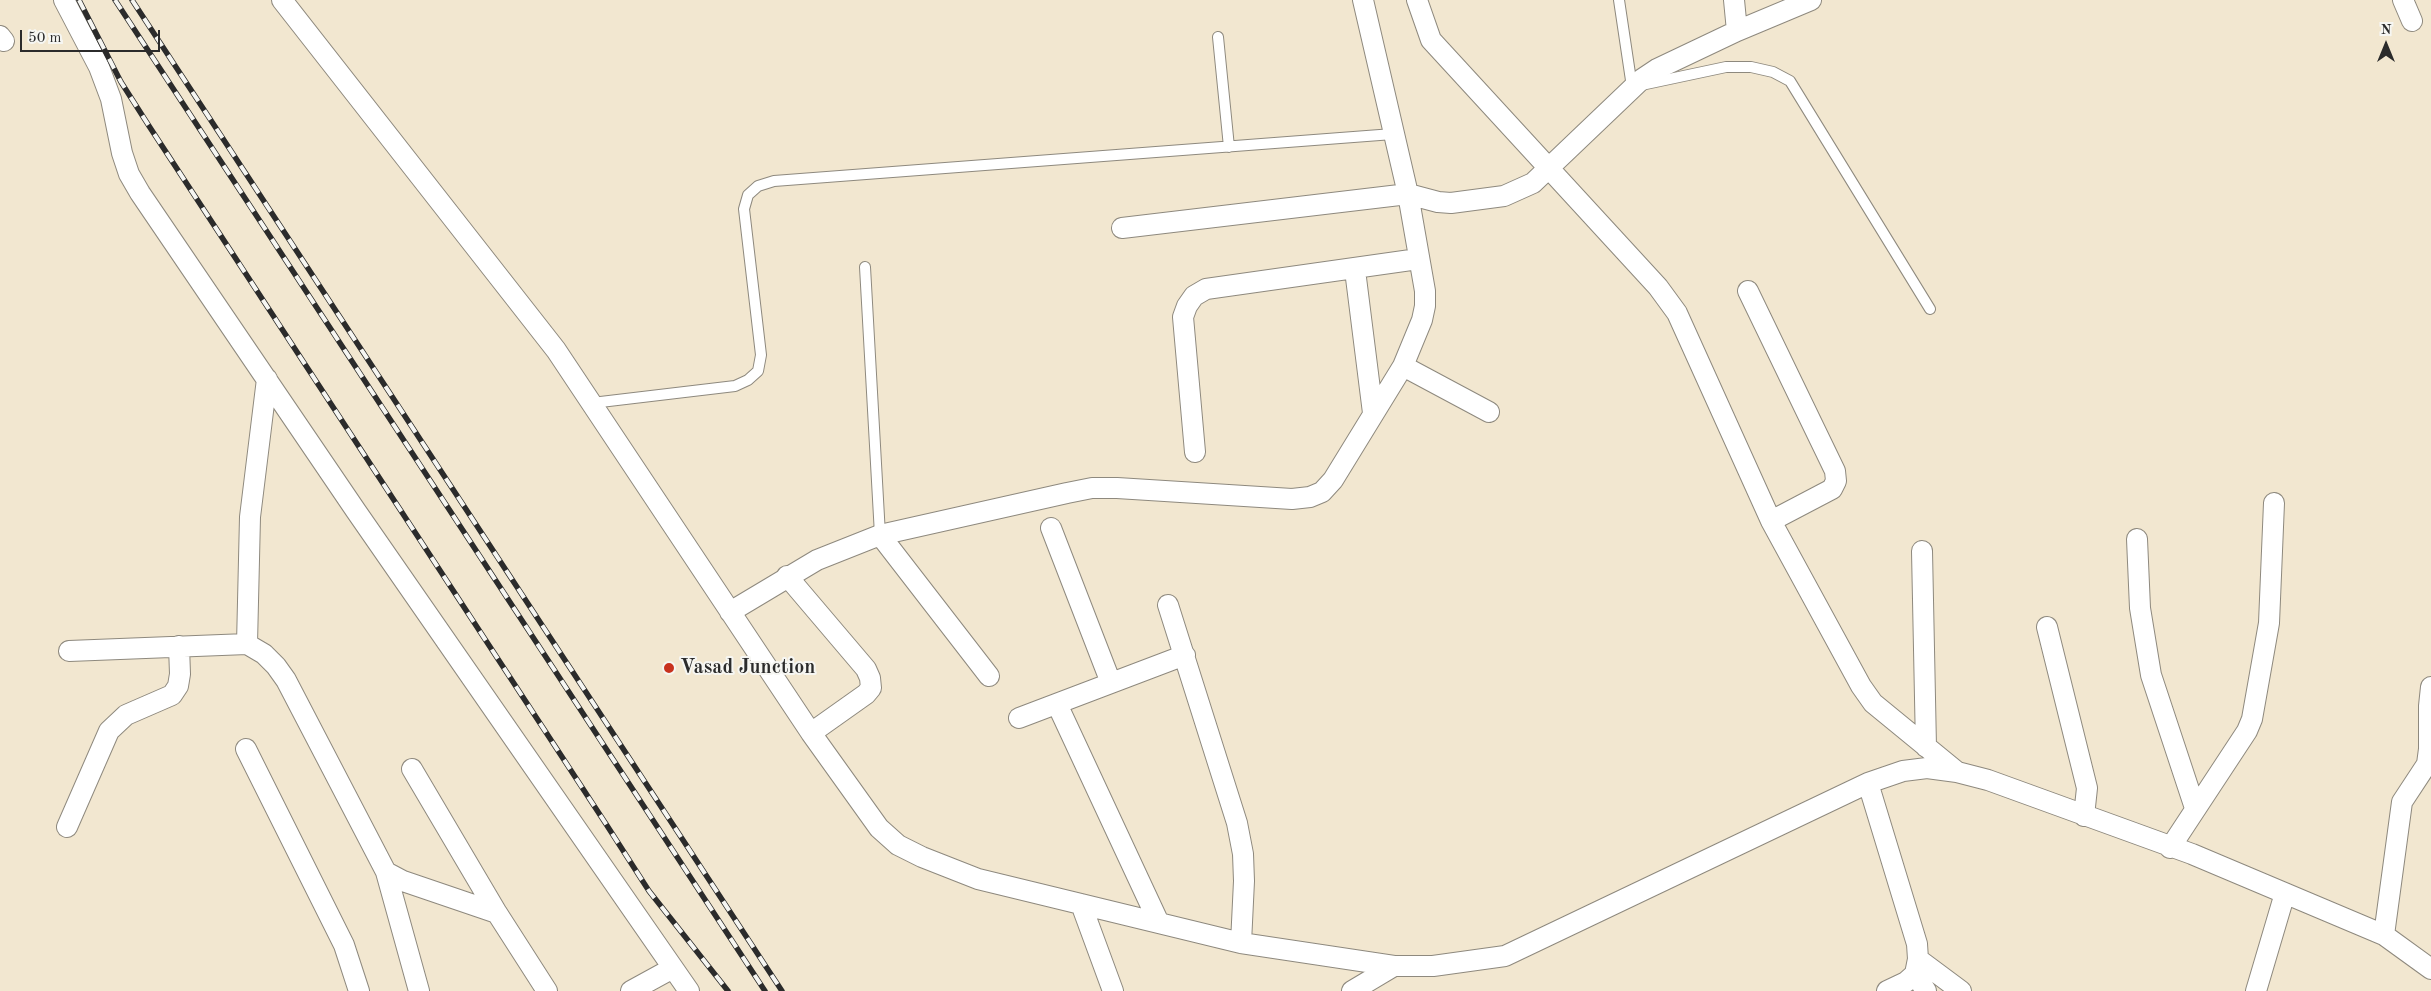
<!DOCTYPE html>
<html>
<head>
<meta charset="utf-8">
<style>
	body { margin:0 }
	#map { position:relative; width:2431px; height:991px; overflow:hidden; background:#f2e7d0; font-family:"Old Standard TT",serif }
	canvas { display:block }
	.north { position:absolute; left:2361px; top:20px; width:50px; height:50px; -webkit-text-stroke:4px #f6f6f2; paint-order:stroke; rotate:0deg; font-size:14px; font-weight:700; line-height:20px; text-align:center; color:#2b2b2b }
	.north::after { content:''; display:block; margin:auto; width:18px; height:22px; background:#2b2b2b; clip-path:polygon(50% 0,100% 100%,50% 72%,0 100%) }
	.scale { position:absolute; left:20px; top:30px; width:140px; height:22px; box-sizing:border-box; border:2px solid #2b2b2b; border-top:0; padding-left:6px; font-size:15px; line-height:18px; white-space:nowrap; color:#2b2b2b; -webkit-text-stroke:4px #f6f6f2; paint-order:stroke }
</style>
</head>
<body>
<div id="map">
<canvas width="2431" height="991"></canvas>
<div class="north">N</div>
<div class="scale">50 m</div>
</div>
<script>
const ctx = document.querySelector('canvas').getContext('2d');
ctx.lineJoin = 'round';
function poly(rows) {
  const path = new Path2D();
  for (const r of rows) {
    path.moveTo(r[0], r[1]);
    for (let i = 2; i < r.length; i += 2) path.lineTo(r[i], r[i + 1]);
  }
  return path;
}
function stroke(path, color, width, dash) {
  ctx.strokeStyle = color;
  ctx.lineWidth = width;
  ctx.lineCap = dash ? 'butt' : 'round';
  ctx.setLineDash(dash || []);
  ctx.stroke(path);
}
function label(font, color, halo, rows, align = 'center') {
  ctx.font = font + ' "Old Standard TT",serif';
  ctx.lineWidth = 4;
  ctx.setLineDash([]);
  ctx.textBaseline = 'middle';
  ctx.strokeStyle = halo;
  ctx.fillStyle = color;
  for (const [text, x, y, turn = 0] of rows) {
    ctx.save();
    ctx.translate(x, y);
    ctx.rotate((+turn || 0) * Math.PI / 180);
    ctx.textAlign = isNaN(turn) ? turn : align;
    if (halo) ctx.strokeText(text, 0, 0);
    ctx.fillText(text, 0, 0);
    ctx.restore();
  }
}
const service = poly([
	[1619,0,1632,87,1726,67,1751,67,1773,72,1790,81,1930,309],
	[1218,37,1229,147],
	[865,267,880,535],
	[592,403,735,386,748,380,758,371,761,355,744,209,748,195,758,186,774,181,1393,134]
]);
const minor = poly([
	[64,0,99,67,111,99,122,153,129,174,140,193,356,511,689,991],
	[282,0,556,350,811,733,879,828,898,845,922,857,978,879,1241,943,1394,966,1433,966,1505,956,1868,783,1903,771,1927,768,1957,772,1988,780,2192,854,2384,935,2431,969],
	[1417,0,1431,40,1658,287,1677,313,1771,521,1861,686,1873,703,1956,771],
	[1734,0,1737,31],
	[2403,0,2412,21],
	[0,36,4,41],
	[1122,228,1408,194,1438,202,1451,203,1504,196,1533,183,1642,79,1657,69,1737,31,1811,0],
	[1355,270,1373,413],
	[1748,291,1835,471,1836,481,1832,489,1771,521],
	[1403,366,1489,412],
	[1195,452,1183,317,1187,306,1194,296,1206,289,1418,259],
	[1051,528,1111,683],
	[880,535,989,676],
	[2137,539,2140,608,2151,675,2195,808],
	[1922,551,1926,747],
	[787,576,866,669,870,678,871,688,866,694,811,733],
	[1168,605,1237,823,1243,854,1244,881,1241,943],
	[730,612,817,560,880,535,1067,493,1092,488,1117,488,1292,499,1310,497,1322,492,1333,480,1403,366,1422,320,1425,306,1425,291,1408,194,1363,0],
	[2047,627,2087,788,2084,816],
	[247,644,250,517,267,379],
	[69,651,247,644,264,654,276,666,286,680,386,872,403,881,497,913],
	[1057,704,1159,923],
	[1019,718,1185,655],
	[246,749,344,945,359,991],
	[412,769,497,913,547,991],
	[1868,783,1917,944,1918,959,1915,974,1906,982,1887,991],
	[67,827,109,731,126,715,172,695,178,686,180,674,179,646],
	[2170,848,2247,731,2252,719,2269,623,2274,503],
	[386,872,419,991],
	[1081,904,1113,991],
	[2384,935,2402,802,2427,764,2429,749,2429,706,2431,687],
	[1918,959,1961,991],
	[1915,974,1926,991],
	[631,991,673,968],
	[1352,991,1394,966],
	[2256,991,2285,893]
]);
stroke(service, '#8e897e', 12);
stroke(minor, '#8e897e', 22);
stroke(service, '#fff', 10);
stroke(minor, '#fff', 20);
const rail = poly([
	[79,0,121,82,149,126,606,824,649,891,728,991],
	[115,0,765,991],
	[132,0,782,991]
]);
stroke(rail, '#2b2b2b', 5.5);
stroke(rail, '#f6f6f2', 4, [11]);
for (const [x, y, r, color] of [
	[669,668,6,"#c8321e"]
]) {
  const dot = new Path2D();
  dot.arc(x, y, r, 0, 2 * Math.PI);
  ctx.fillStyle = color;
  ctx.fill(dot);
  stroke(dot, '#f6f6f2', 2);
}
label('bold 20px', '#2b2b2b', '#f6f6f2', [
	["Vasad Junction",680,668]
], 'left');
</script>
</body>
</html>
